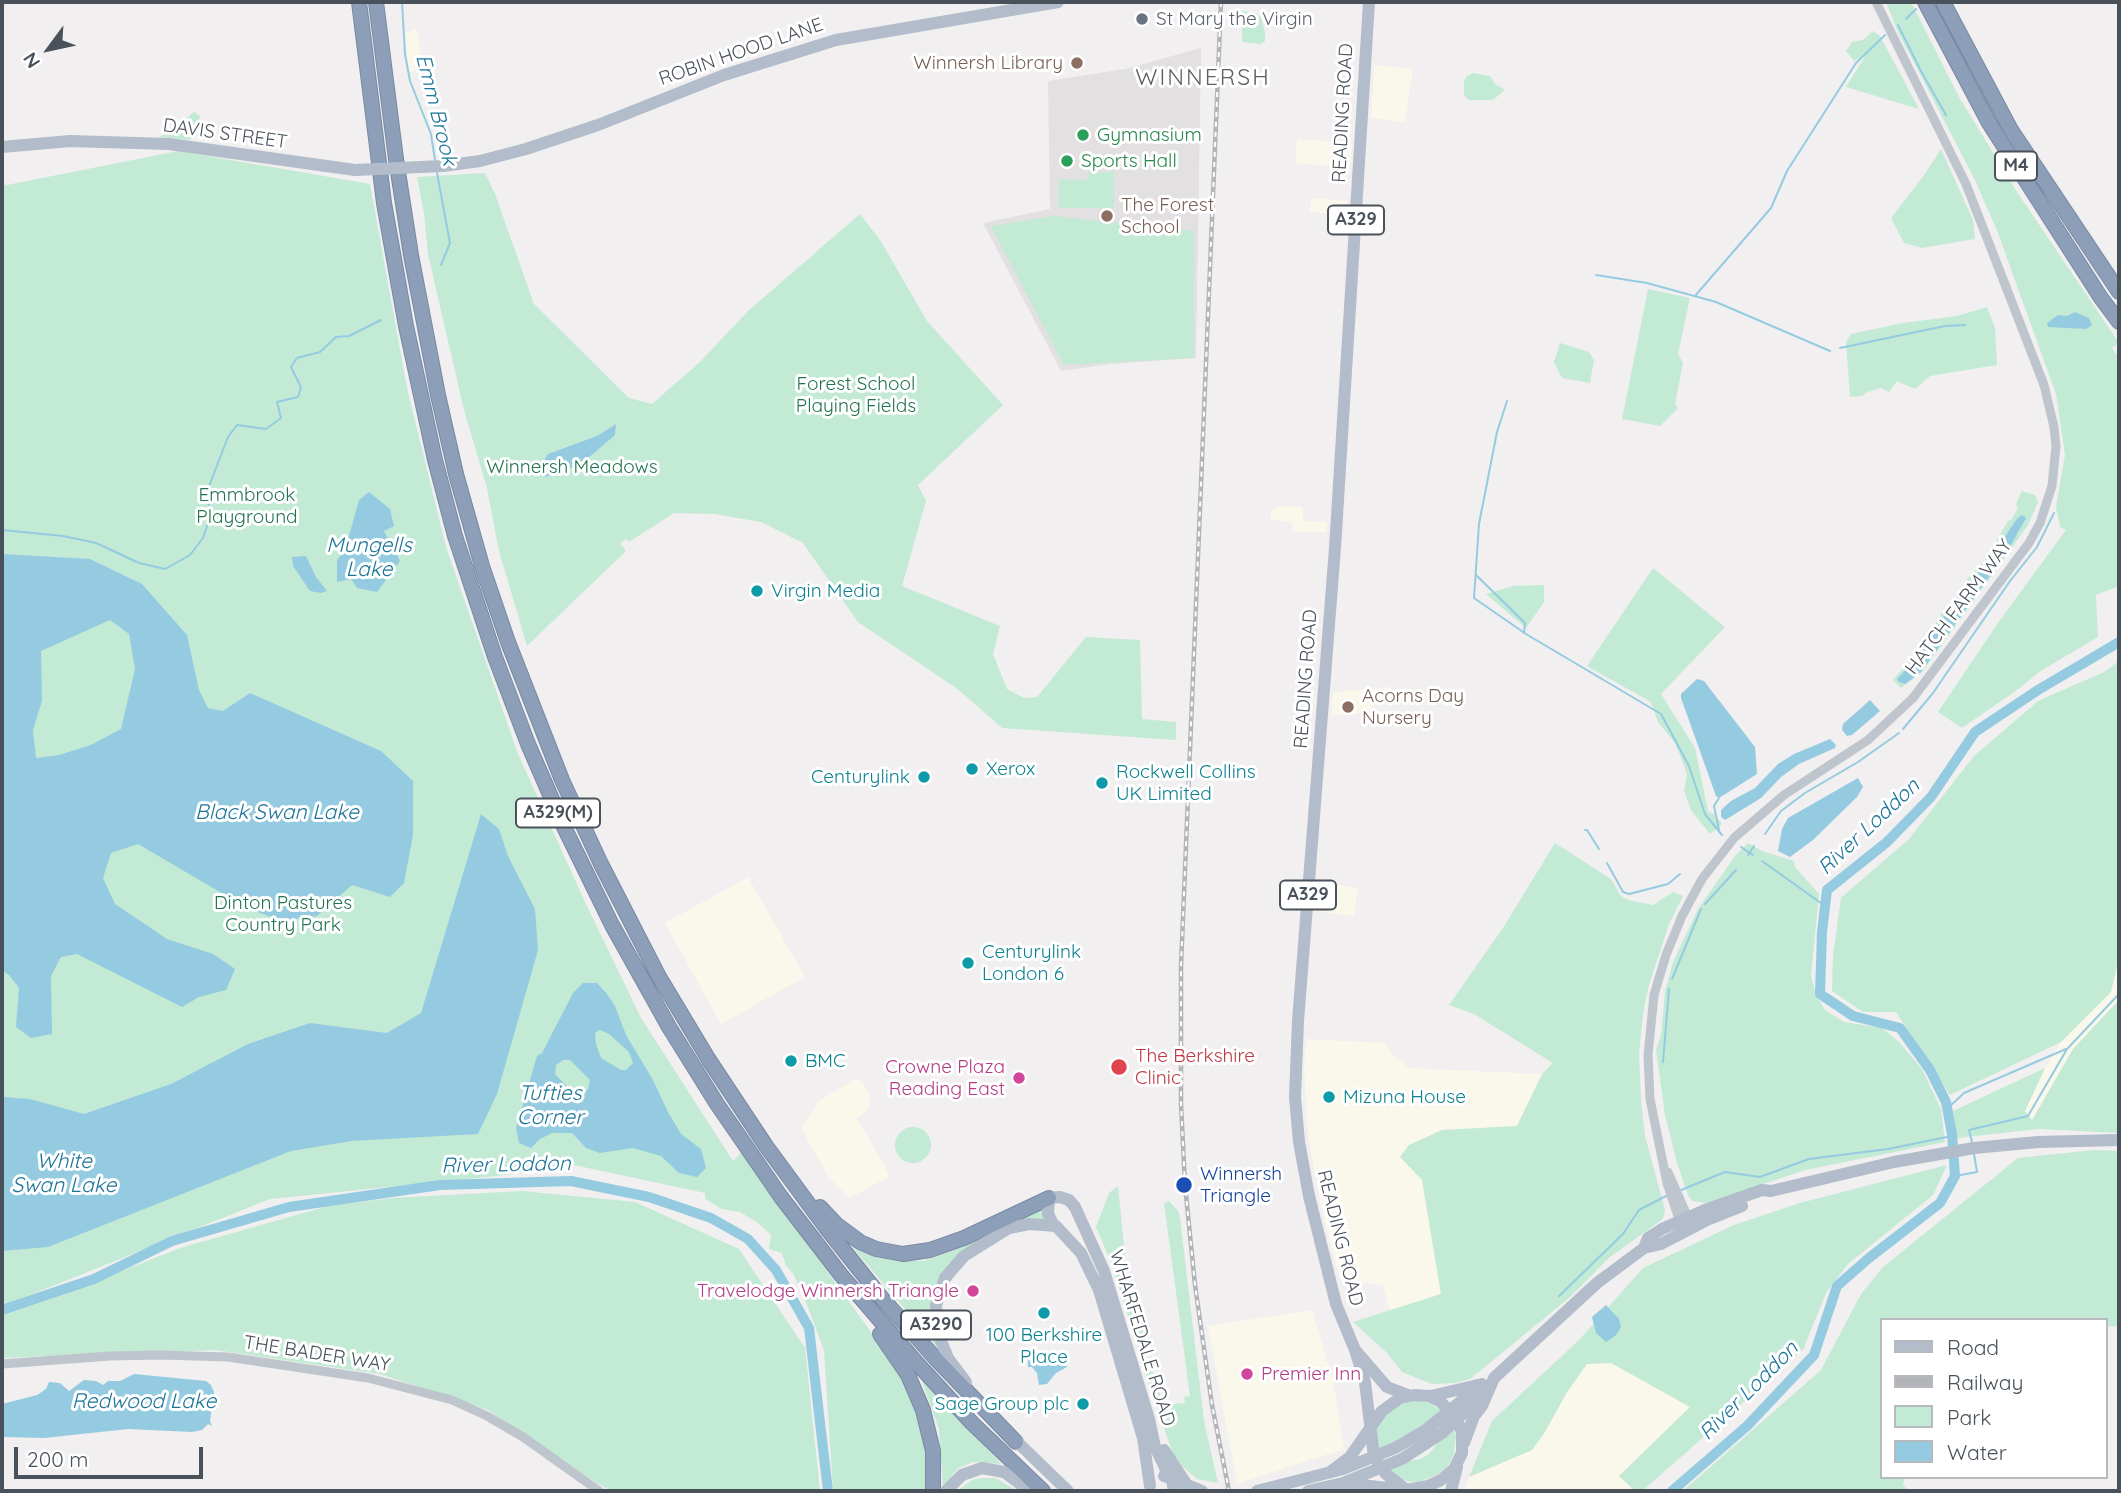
<!DOCTYPE html>
<html>
<head>
<meta charset="utf-8">
<style>
	body { margin:0 }
	#map { position:relative; width:2121px; height:1493px; overflow:hidden; background:#f1efef; font-family:Quicksand,sans-serif }
	canvas { display:block }
	.frame { position:absolute; inset:0; border:4px solid #49515a; pointer-events:none }
	.legend { position:absolute; left:1880px; top:1318px; width:228px; height:161px; box-sizing:border-box; background:#fff; border:2px solid #b6b9bd; margin:0; padding:9px 12px; list-style:none; font-size:21px; color:#49515a }
	.legend li { display:flex; align-items:center; gap:14px; height:35px }
	.legend b { width:35px; border:2px solid #b6b9bd }
	.north { position:absolute; left:14px; top:14px; width:70px; height:70px; -webkit-text-stroke:5px #fff; paint-order:stroke; rotate:237deg; font-size:19px; font-weight:700; line-height:28px; text-align:center; color:#49515a }
	.north::after { content:''; display:block; margin:auto; width:24px; height:32px; background:#49515a; clip-path:polygon(50% 0,100% 100%,50% 72%,0 100%) }
	.scale { position:absolute; left:14px; top:1447px; width:189px; height:32px; box-sizing:border-box; border:4px solid #49515a; border-top:0; padding-left:9px; font-size:21px; line-height:24px; white-space:nowrap; color:#49515a; -webkit-text-stroke:5px #fff; paint-order:stroke }
</style>
</head>
<body>
<div id="map">
<canvas width="2121" height="1493"></canvas>
<div class="frame"></div>
<ul class="legend">
<li><b style="height:9px;background:#b2bcca"></b>Road</li>
<li><b style="height:9px;background:#b2b4b8"></b>Railway</li>
<li><b style="height:19px;background:#c3ead5"></b>Park</li>
<li><b style="height:19px;background:#95cbe1"></b>Water</li>
</ul>
<div class="north">N</div>
<div class="scale">200 m</div>
</div>
<script>
const ctx = document.querySelector('canvas').getContext('2d');
ctx.lineJoin = 'round';
function fill(path, color) {
  ctx.fillStyle = color;
  ctx.fill(path, 'evenodd');
}
function poly(rows) {
  const path = new Path2D();
  for (const r of rows) {
    if (r.length === 3) {
      path.moveTo(r[0] + r[2], r[1]);
      path.arc(r[0], r[1], r[2], 0, 2 * Math.PI);
      continue;
    }
    path.moveTo(r[0], r[1]);
    for (let i = 2; i < r.length; i += 2) path.lineTo(r[i], r[i + 1]);
  }
  return path;
}
function stroke(path, color, width, dash) {
  ctx.strokeStyle = color;
  ctx.lineWidth = width;
  ctx.lineCap = dash ? 'butt' : 'round';
  ctx.setLineDash(dash || []);
  ctx.stroke(path);
}
function label(font, color, halo, rows, align = 'center') {
  ctx.font = font + ' Quicksand,sans-serif';
  ctx.lineWidth = 6;
  ctx.setLineDash([]);
  ctx.textBaseline = 'middle';
  ctx.strokeStyle = halo;
  ctx.fillStyle = color;
  for (const [text, x, y, turn = 0] of rows) {
    ctx.save();
    ctx.translate(x, y);
    ctx.rotate((+turn || 0) * Math.PI / 180);
    ctx.textAlign = isNaN(turn) ? turn : align;
    if (halo) ctx.strokeText(text, 0, 0);
    ctx.fillText(text, 0, 0);
    ctx.restore();
  }
}
fill(poly([
	[417,29,422,64,419,70,409,72,405,33],
	[1374,65,1413,69,1405,122,1371,118],
	[1297,139,1352,143,1349,175,1342,174,1342,167,1295,163],
	[1311,198,1347,201,1346,215,1310,212],
	[1278,506,1303,507,1303,521,1327,522,1326,532,1293,532,1292,522,1271,520,1271,511],
	[1392,687,1391,699,1371,701,1371,712,1331,716,1333,692],
	[748,877,805,977,721,1024,665,923],
	[1319,882,1358,888,1354,916,1317,911],
	[2119,957,2119,1133,2038,1129,2025,1111,2045,1068,2061,1042,2111,992],
	[1306,1039,1386,1043,1390,1052,1409,1068,1542,1074,1517,1126,1442,1130,1422,1180,1441,1294,1390,1311,1383,1285,1340,1280,1321,1207,1308,1134,1304,1068],
	[855,1079,862,1081,871,1099,867,1111,857,1118,890,1176,850,1198,828,1176,801,1128,819,1101],
	[1312,1310,1333,1380,1344,1449,1237,1484,1208,1326],
	[1611,1363,1690,1407,1619,1476,1635,1491,1464,1491,1469,1477,1532,1449,1545,1432,1567,1392,1587,1364]
]), '#faf7eb');
fill(poly([
	[1201,48,1196,358,1110,364,1061,371,983,223,1050,209,1048,81,1125,69]
]), '#e2e0e0');
fill(poly([
	[1886,2,1911,2,1959,97,2017,192,2119,343,2112,348,2119,358,2119,586,2096,595,2098,637,2039,672,2017,690,1962,728,1938,712,2000,620,2066,530,2060,527,2056,507,2065,455,2056,394,1998,233,1974,178,1898,32],
	[1242,11,1256,13,1261,17,1265,33,1265,41,1261,44,1242,42],
	[1873,31,1880,36,1919,109,1846,87,1866,55,1854,61,1846,51,1852,42,1863,40],
	[1473,73,1490,76,1495,84,1505,90,1493,100,1469,100,1464,95,1464,81,1467,76],
	[194,112,200,116,197,134,193,138,188,140,160,137,175,126,182,127,186,125,187,118],
	[1941,149,1973,220,1975,239,1922,248,1904,243,1891,218,1925,174],
	[178,151,370,184,407,388,446,547,518,754,585,902,641,1018,733,1161,742,1152,898,1370,926,1427,930,1491,833,1491,824,1350,804,1297,793,1273,786,1266,782,1253,769,1249,771,1235,758,1223,740,1212,722,1209,705,1199,705,1193,569,1164,516,1174,270,1199,5,1305,2,1304,2,186],
	[1089,172,1114,172,1114,208,1059,208,1059,179,1088,180],
	[485,173,495,194,534,304,629,398,652,404,701,361,748,311,860,214,880,240,927,321,1003,405,918,485,926,501,902,586,1000,626,993,654,1007,689,1024,698,1037,697,1086,637,1140,640,1142,719,1176,722,1176,740,1002,728,959,690,858,622,803,543,761,522,714,514,674,513,629,542,626,539,623,541,621,544,626,551,527,646,499,551,487,488,464,410,428,254,424,213,417,177],
	[1053,216,1194,231,1194,358,1064,365,991,226],
	[1648,289,1690,298,1678,354,1683,363,1675,404,1678,408,1660,426,1622,419],
	[1987,307,1995,328,1997,365,1930,376,1915,389,1897,381,1889,392,1881,388,1865,393,1863,396,1850,397,1846,342,1851,334,1903,323,1957,316],
	[1560,343,1589,352,1594,360,1590,383,1562,378,1554,362],
	[2022,491,2035,495,2038,502,2028,525,1939,649,1921,673,1901,688,1893,680,1915,655,1942,613,1957,597,1968,578,1984,562,2008,521,2011,520,2018,508,2016,504],
	[1653,568,1725,627,1661,694,1695,748,1708,811,1715,815,1722,824,1710,834,1691,810,1684,790,1687,775,1685,768,1675,743,1658,722,1651,702,1587,666],
	[1544,585,1544,602,1526,628,1486,594,1513,586],
	[2119,661,2119,957,2111,992,2061,1042,1950,1095,1896,1012,1863,1012,1832,991,1833,955,1841,898,1909,839,1974,756,2038,701,2104,672],
	[1555,843,1611,879,1621,896,1628,900,1653,905,1673,892,1683,896,1669,924,1649,985,1644,1008,1639,1052,1641,1101,1645,1136,1665,1210,1663,1219,1610,1257,1569,1298,1470,1379,1455,1383,1432,1384,1402,1372,1387,1353,1353,1322,1441,1294,1422,1180,1400,1157,1409,1145,1442,1130,1517,1126,1542,1074,1553,1063,1474,1014,1449,1005,1503,928],
	[1748,843,1762,851,1794,861,1795,867,1819,894,1811,976,1816,995,1825,1010,1844,1022,1882,1028,1898,1041,1922,1069,1941,1109,1945,1142,1805,1170,1707,1203,1698,1202,1692,1201,1688,1195,1677,1163,1665,1115,1656,1050,1661,1035,1665,992,1673,962,1698,909,1735,856],
	[2119,1000,2119,1133,2038,1129,1957,1138,1953,1111,2045,1068,2025,1111,2032,1120,2073,1049],
	[913,1145,18],
	[2094,1150,2119,1151,2119,1326,2105,1327,2105,1320,1881,1320,1881,1477,1905,1477,1903,1485,1909,1491,1683,1491,1821,1370,1861,1294,1883,1267,2018,1158],
	[1947,1165,1933,1195,1848,1264,1826,1293,1803,1350,1642,1491,1635,1491,1619,1476,1690,1407,1611,1363,1587,1364,1567,1392,1545,1432,1532,1450,1469,1477,1492,1421,1579,1340,1643,1268,1734,1225,1800,1203],
	[1118,1186,1128,1287,1137,1312,1140,1316,1147,1317,1150,1343,1134,1334,1111,1262,1096,1227,1109,1193],
	[522,1191,635,1202,739,1249,805,1348,820,1491,612,1491,595,1482,488,1410,380,1374,215,1350,2,1358,2,1311,48,1300,180,1248,328,1206,393,1198],
	[1169,1201,1178,1211,1180,1218,1204,1421,1218,1483,1197,1479,1182,1466,1173,1454,1143,1366,1151,1356,1155,1384,1157,1384,1163,1405,1185,1403,1184,1397,1190,1396,1164,1203],
	[1043,1209,1045,1220,1010,1225,938,1283,942,1353,855,1250,858,1247,875,1256,892,1260,924,1261,963,1247,1026,1215],
	[919,1373,1001,1464,973,1462,957,1469,943,1488,939,1429],
	[1418,1400,1431,1403,1443,1412,1432,1421,1376,1451,1376,1432,1381,1419,1402,1402],
	[1453,1427,1456,1435,1454,1454,1447,1467,1436,1475,1421,1481,1410,1482,1400,1479,1387,1469,1402,1462,1420,1459,1429,1454,1446,1432],
	[983,1478,995,1478,1018,1491,957,1491,972,1480]
]), '#c3ead5');
fill(poly([
	[2075,312,2089,318,2092,325,2086,329,2048,327,2047,323,2058,315,2067,316],
	[616,424,615,435,580,465,545,477,541,466,548,454,597,436],
	[369,492,390,509,394,526,384,531,400,561,377,592,357,588,351,579,337,582,337,560,345,550,359,500],
	[2022,515,2026,518,2008,550,1921,672,1905,684,1899,682,1897,679,1913,662,1938,624,1994,553,2016,520],
	[2,554,90,559,142,584,187,635,199,690,208,708,223,711,250,693,381,751,413,781,413,835,404,883,390,897,352,885,317,916,282,921,249,909,138,844,111,853,103,878,115,904,167,939,213,954,235,969,226,990,199,997,182,1007,77,954,61,957,51,976,52,1034,31,1038,16,1027,19,988,9,975,2,970],
	[110,620,129,634,135,669,121,729,91,745,59,755,36,758,33,730,42,701,41,651],
	[306,556,316,577,327,591,321,593,310,591,293,566,292,557],
	[1697,679,1704,681,1755,747,1757,774,1719,798,1716,796,1681,698,1681,694],
	[1870,700,1880,711,1852,735,1847,736,1842,730,1843,724],
	[1830,739,1836,745,1835,748,1799,764,1781,777,1761,798,1730,817,1725,820,1721,817,1721,810,1731,801,1755,788,1778,764,1794,754],
	[1858,778,1863,787,1857,797,1813,840,1790,857,1778,851,1782,829,1788,818],
	[481,814,499,829,508,856,535,909,538,950,497,1094,478,1134,351,1141,291,1151,48,1247,2,1251,2,1097,30,1099,84,1114,171,1084,248,1044,310,1023,387,1033,421,1013],
	[583,983,597,983,607,994,615,1006,626,1035,653,1080,668,1112,681,1134,701,1149,706,1168,697,1177,679,1173,661,1156,633,1148,600,1153,586,1148,572,1133,552,1133,540,1139,531,1148,519,1143,516,1128,537,1056,542,1053,573,993],
	[600,1030,609,1034,629,1052,633,1063,626,1070,621,1070,601,1058,596,1044,595,1033],
	[563,1060,570,1060,590,1080,588,1089,583,1094,567,1086,555,1074,556,1065],
	[1606,1305,1619,1319,1621,1327,1616,1335,1606,1342,1596,1333,1592,1317],
	[1049,1356,1056,1363,1066,1364,1067,1367,1056,1373,1047,1384,1039,1385,1037,1373,1032,1367,1028,1367,1028,1360,1038,1363],
	[134,1374,206,1381,211,1385,214,1392,210,1421,212,1426,208,1424,202,1430,192,1432,128,1429,44,1438,2,1437,2,1404,37,1395,46,1389,49,1382,60,1383,69,1391,84,1380,96,1381,103,1385,108,1381,120,1381]
]), '#95cbe1');
stroke(poly([
	[402,2,405,54,410,81,431,134,435,160],
	[1906,19,1916,9],
	[1898,25,1922,73,1946,115],
	[437,173,450,243,441,265],
	[1596,275,1647,283,1716,302,1830,351],
	[1695,296,1771,208,1787,171,1856,63,1885,35],
	[1840,348,1945,326,1965,325],
	[1507,401,1497,432,1479,524,1474,598,1526,634,1661,714,1689,766,1705,814,1722,835],
	[2,530,63,536,96,543,139,563,165,569,190,555,203,538,211,514,206,494,228,437,237,425,266,429,281,418,277,402,298,397,301,387,291,367,297,358,320,352,336,337,349,336,381,320],
	[1476,575,1525,623,1524,633],
	[1903,729,1933,693,2010,581,2037,547,2054,513],
	[1719,798,1714,806,1719,830],
	[1585,830,1587,830,1599,849],
	[1765,834,1781,811,1805,793,1858,762,1899,733],
	[1741,847,1753,855],
	[1748,855,1754,846],
	[1762,861,1825,906],
	[1607,863,1623,892,1629,894,1668,884,1680,874],
	[1705,904,1736,870],
	[1672,979,1701,909],
	[1663,1062,1669,989],
	[1947,1109,1964,1093,2066,1049],
	[1972,1142,1969,1130,2028,1116,2067,1049,2119,994],
	[1955,1176,1977,1172,1974,1154],
	[1681,1190,1725,1172,1760,1177,1809,1159,1888,1149,1952,1136],
	[1559,1296,1623,1234,1639,1210,1666,1196]
]), '#95cbe1', 2);
stroke(poly([
	[2,1310,94,1279,172,1241,289,1207,440,1185,571,1181,649,1197,711,1218,748,1239,776,1270,809,1328,828,1491],
	[1672,1491,1747,1426,1814,1355,1837,1286,1869,1258,1940,1203,1955,1176,1952,1134,1946,1102,1930,1070,1900,1028,1853,1016,1820,994,1822,932,1827,890,1887,842,1931,797,1975,732,2038,690,2119,642]
]), '#95cbe1', 10);
const highway = poly([
	[359,2,384,203,406,326,435,460,455,536,495,657,528,744,564,827,612,925,669,1027,717,1104,781,1197,841,1275,915,1361,972,1423,1043,1491],
	[376,2,396,159,411,255,438,395,456,474,482,566,508,642,562,780,601,864,658,975,709,1060,766,1146,827,1229,881,1297,936,1359,1016,1442],
	[1925,2,1989,123,2101,298,2119,322],
	[1943,2,2011,130,2119,292],
	[820,1207,837,1225,860,1242,876,1249,903,1254,930,1250,964,1238,1049,1198],
	[880,1334,908,1375,923,1410,933,1451,933,1491]
]);
stroke(highway, '#7889a3', 16);
stroke(poly([
	[1668,1172,1689,1220],
	[1684,1226,1678,1216,1667,1183,1650,1099,1648,1055,1654,995,1666,955,1682,916,1702,879,1734,838,1784,795,1868,740,1913,698,2029,543,2040,523,2052,486,2056,446,2054,427,2044,385,1966,184,1876,2],
	[2,1364,110,1356,161,1355,228,1357,368,1378,452,1400,487,1416,523,1437,599,1491]
]), '#bfc5cc', 9);
stroke(poly([
	[1369,2,1335,548,1298,1021,1295,1097,1299,1142,1309,1196,1336,1304,1355,1350,1365,1382,1374,1457,1386,1474,1408,1491],
	[2,147,70,141,169,144,355,170],
	[443,166,480,161,526,149,598,125,724,75,836,40,1058,2],
	[1054,1226,1048,1214,1049,1198,1060,1197,1069,1200,1075,1207,1104,1271,1149,1419,1155,1447,1170,1478],
	[1644,1248,1648,1238,1662,1229,1705,1210,1762,1190,1771,1191,1894,1162,1974,1148,2038,1142,2119,1140],
	[1355,1350,1387,1387,1408,1395],
	[966,1382,948,1358,937,1331,936,1305,945,1278,964,1256,1009,1228,1029,1224,1056,1226,1081,1253,1099,1290,1143,1438,1150,1486],
	[1431,1396,1478,1385],
	[1011,1436,1068,1491],
	[1464,1443,1474,1416,1482,1406,1494,1378,1597,1283,1644,1248,1661,1244,1707,1220,1742,1206],
	[1164,1450,1187,1485],
	[1330,1472,1350,1457,1382,1411,1400,1398,1414,1395,1429,1396,1440,1401,1457,1420,1462,1432,1462,1453,1454,1469,1441,1480,1428,1486,1406,1490,1343,1483],
	[1164,1476,1172,1479,1174,1491],
	[1180,1482,1202,1491],
	[946,1491,962,1475,982,1468,1004,1472,1030,1491],
	[1257,1491,1343,1469,1395,1448,1426,1430,1482,1384],
	[1308,1491,1343,1483,1402,1459,1442,1433,1479,1399],
	[1451,1491,1457,1467]
]), '#b2bcca', 12);
stroke(highway, '#8d9eb8', 14);
const rail = poly([
	[1221,2,1181,966,1181,1104,1185,1185,1195,1285,1212,1405,1229,1491]
]);
stroke(rail, '#b2b4b8', 4.5);
stroke(rail, '#fff', 2, [5]);
stroke(poly([
	[355,170,443,166]
]), '#b2bcca', 12);
for (const [x, y, r, color] of [
	[1142,19,7,"#6b7280"],
	[1077,63,7,"#8d6e63"],
	[1083,135,7,"#2e9e5b"],
	[1067,161,7,"#2e9e5b"],
	[1107,216,7,"#8d6e63"],
	[757,591,7,"#0f9aa8"],
	[1348,707,7,"#8d6e63"],
	[972,769,7,"#0f9aa8"],
	[924,777,7,"#0f9aa8"],
	[1102,783,7,"#0f9aa8"],
	[968,963,7,"#0f9aa8"],
	[791,1061,7,"#0f9aa8"],
	[1119,1067,9,"#e0444e"],
	[1019,1078,7,"#d1479c"],
	[1329,1097,7,"#0f9aa8"],
	[1184,1185,9,"#1a4fb4"],
	[973,1291,7,"#d1479c"],
	[1044,1313,7,"#0f9aa8"],
	[1247,1374,7,"#d1479c"],
	[1083,1404,7,"#0f9aa8"]
]) {
  const dot = new Path2D();
  dot.arc(x, y, r, 0, 2 * Math.PI);
  ctx.fillStyle = color;
  ctx.fill(dot);
  stroke(dot, '#fff', 2.5);
}
for (const [x, y, w] of [
	[2016,166,42],
	[1356,220,56],
	[558,813,84],
	[1308,895,56],
	[936,1325,70]
]) {
  const box = new Path2D();
  box.roundRect(x - w / 2, y - 14.5, w, 29, 5);
  ctx.fillStyle = '#fff';
  ctx.fill(box);
  stroke(box, '#49515a', 2);
}
label('bold 18px', '#49515a', null, [
	["M4",2016,166],
	["A329",1356,220],
	["A329(M)",558,813],
	["A329",1308,895],
	["A3290",936,1325]
]);
label('19px', '#5b616d', '#fff', [
	["St Mary the Virgin",1156,19]
], 'left');
label('19px', '#49515a', '#fff', [
	["ROBIN HOOD LANE",741,52,-19],
	["READING ROAD",1343,113,-87],
	["DAVIS STREET",225,134,8],
	["HATCH FARM WAY",1959,607,-53],
	["READING ROAD",1306,679,-86],
	["READING ROAD",1340,1238,76],
	["WHARFEDALE ROAD",1142,1338,73],
	["THE BADER WAY",317,1354,9]
]);
label('19px', '#785e54', '#fff', [
	["Winnersh Library",1063,63,"right"],
	["The Forest",1121,205],
	["School",1121,227],
	["Acorns Day",1362,696],
	["Nursery",1362,718]
], 'left');
label('19px', '#27864d', '#fff', [
	["Gymnasium",1097,135],
	["Sports Hall",1081,161]
], 'left');
label('19px', '#227351', '#fff', [
	["Forest School",856,384],
	["Playing Fields",856,406],
	["Winnersh Meadows",572,467],
	["Emmbrook",247,495],
	["Playground",247,517],
	["Dinton Pastures",283,903],
	["Country Park",283,925]
]);
label('19px', '#0d838f', '#fff', [
	["Virgin Media",771,591],
	["Xerox",986,769],
	["Rockwell Collins",1116,772],
	["UK Limited",1116,794],
	["Centurylink",910,777,"right"],
	["Centurylink",982,952],
	["London 6",982,974],
	["BMC",805,1061],
	["Mizuna House",1343,1097],
	["100 Berkshire",1044,1335,"center"],
	["Place",1044,1357,"center"],
	["Sage Group plc",1069,1404,"right"]
], 'left');
label('19px', '#be3a42', '#fff', [
	["The Berkshire",1135,1056],
	["Clinic",1135,1078]
], 'left');
label('19px', '#b23c85', '#fff', [
	["Crowne Plaza",1005,1067],
	["Reading East",1005,1089],
	["Travelodge Winnersh Triangle",959,1291],
	["Premier Inn",1261,1374,"left"]
], 'right');
label('19px', '#164399', '#fff', [
	["Winnersh",1200,1174],
	["Triangle",1200,1196]
], 'left');
label('italic 21px', '#1d7599', '#fff', [
	["Emm Brook",436,110,76],
	["Mungells",369,546],
	["Lake",369,570],
	["Black Swan Lake",277,813],
	["River Loddon",1869,827,-43],
	["Tufties",550,1094],
	["Corner",550,1118],
	["White",64,1162],
	["Swan Lake",64,1186],
	["River Loddon",506,1165,-1],
	["River Loddon",1749,1391,-45],
	["Redwood Lake",144,1402]
]);
ctx.letterSpacing = '2px';
label('23px', '#5c5f63', '#fff', [
	["WINNERSH",1203,78]
]);
ctx.letterSpacing = '0px';
</script>
</body>
</html>
